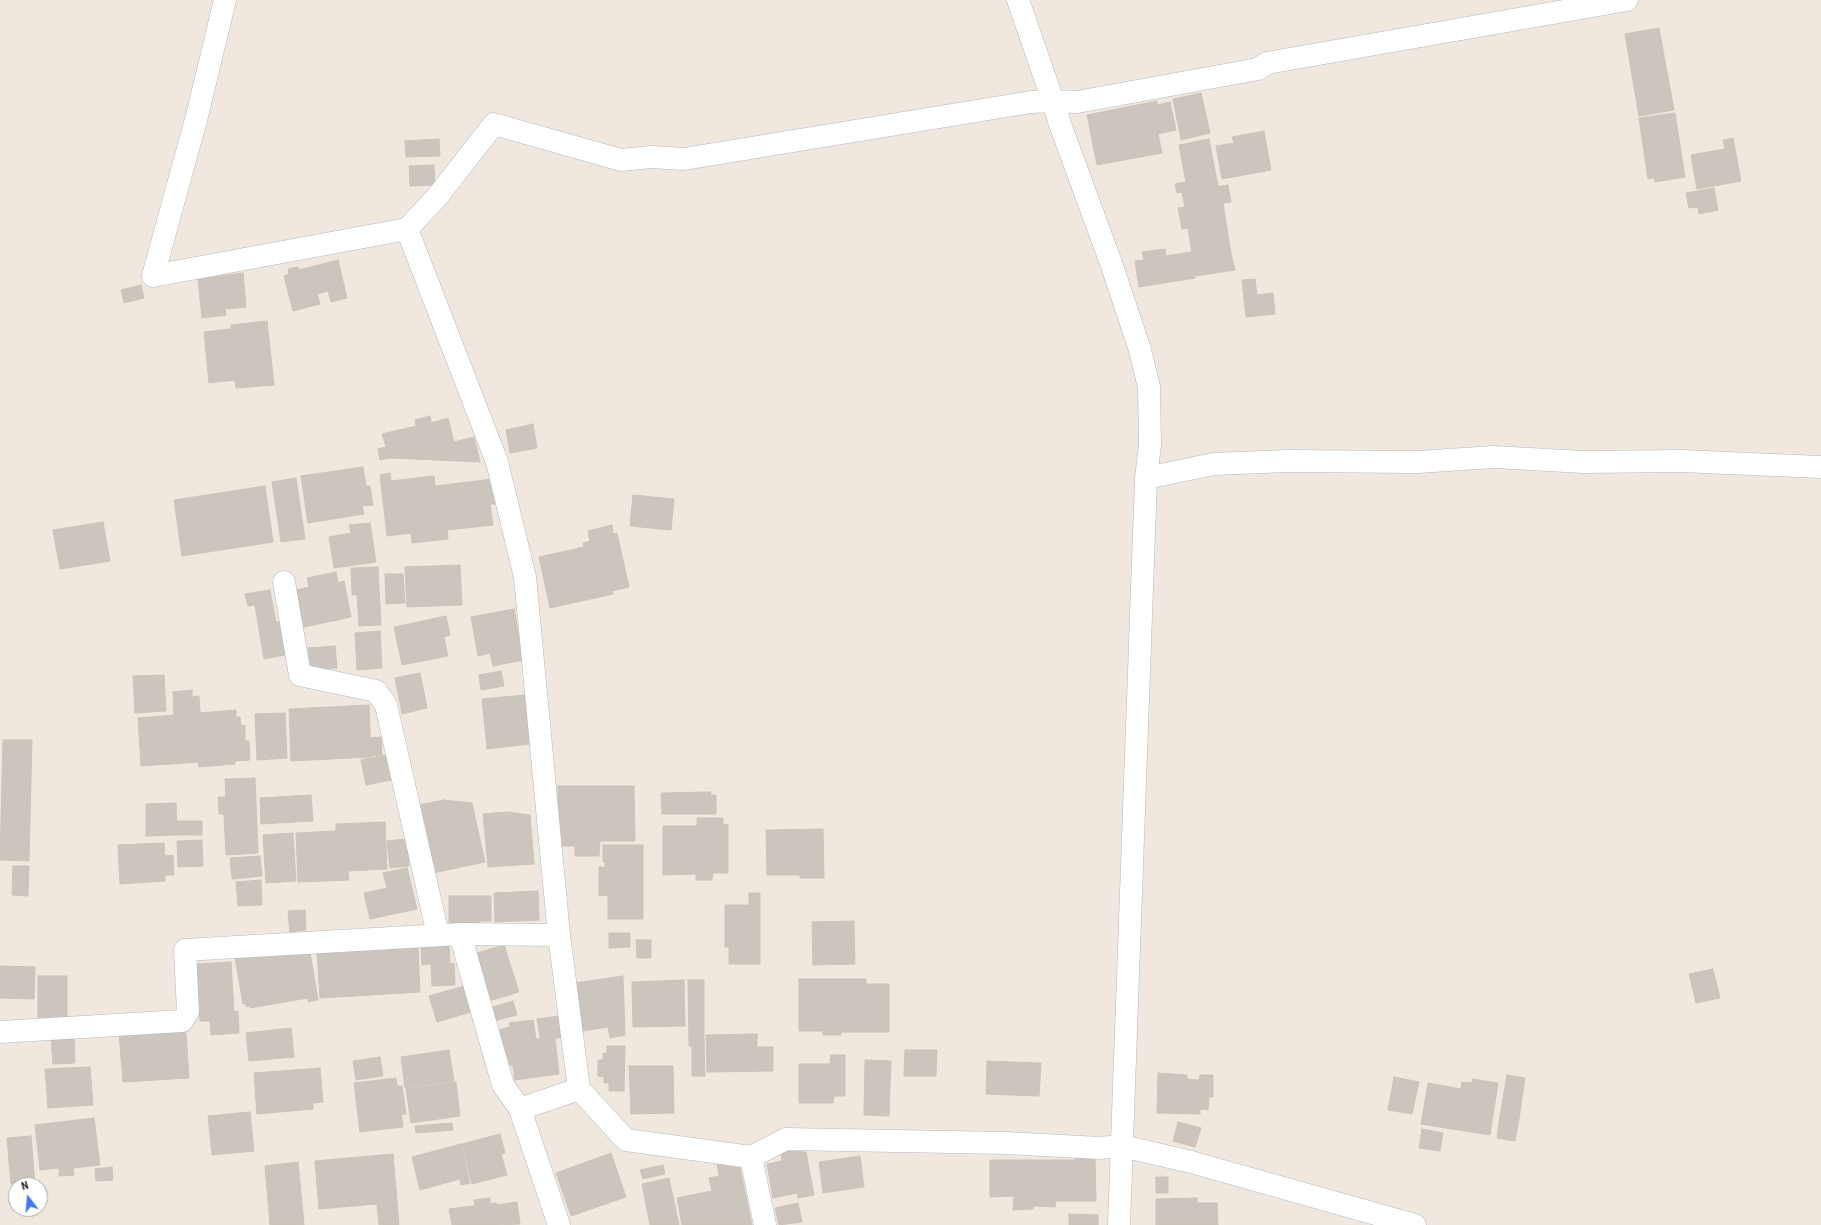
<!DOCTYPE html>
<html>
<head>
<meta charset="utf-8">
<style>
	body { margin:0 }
	#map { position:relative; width:1821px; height:1225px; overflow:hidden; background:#f0e7df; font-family:"Roboto Condensed",sans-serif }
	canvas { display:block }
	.north { position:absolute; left:8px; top:1177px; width:40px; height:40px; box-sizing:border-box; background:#fff; border:1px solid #ababab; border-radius:50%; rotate:344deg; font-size:11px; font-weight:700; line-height:16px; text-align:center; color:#2e2e2e }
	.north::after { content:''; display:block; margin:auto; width:14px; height:18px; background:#3d76ff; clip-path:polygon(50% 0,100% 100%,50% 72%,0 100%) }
</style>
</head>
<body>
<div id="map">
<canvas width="1821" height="1225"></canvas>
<div class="north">N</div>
</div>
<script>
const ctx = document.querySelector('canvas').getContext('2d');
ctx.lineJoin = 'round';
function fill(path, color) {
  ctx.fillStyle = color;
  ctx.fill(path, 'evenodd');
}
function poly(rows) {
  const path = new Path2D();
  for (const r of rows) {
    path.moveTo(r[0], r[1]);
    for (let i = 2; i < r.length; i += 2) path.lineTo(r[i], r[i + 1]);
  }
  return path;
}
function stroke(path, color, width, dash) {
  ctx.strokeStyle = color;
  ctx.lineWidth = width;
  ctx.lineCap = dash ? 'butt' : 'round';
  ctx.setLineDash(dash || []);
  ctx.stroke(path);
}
const building = poly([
	[1659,28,1674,110,1639,116,1625,34,1659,28],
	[1201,93,1210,133,1181,140,1173,99,1201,93],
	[1157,101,1157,105,1170,102,1176,130,1158,134,1162,153,1097,165,1087,115,1157,101],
	[1675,113,1685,177,1655,182,1654,178,1648,179,1639,118,1675,113],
	[1264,131,1271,170,1222,179,1216,146,1234,143,1232,137,1264,131],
	[1733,138,1741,181,1697,189,1691,155,1725,149,1723,140,1733,138],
	[439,139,440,156,406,157,405,141,439,139],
	[1209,139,1218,186,1177,193,1175,184,1186,182,1179,145,1209,139],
	[434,165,435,185,410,186,409,166,434,165],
	[1228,185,1231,202,1223,203,1231,254,1193,261,1188,228,1182,229,1178,208,1185,207,1182,192,1228,185],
	[1714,188,1718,210,1699,214,1698,207,1689,208,1686,193,1714,188],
	[1165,249,1166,256,1191,252,1195,278,1139,287,1135,261,1144,260,1142,252,1165,249],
	[1231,254,1235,270,1196,276,1193,261,1231,254],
	[338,260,347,298,331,302,328,291,317,294,320,304,293,311,284,276,289,274,288,269,298,267,299,270,338,260],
	[243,273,246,307,225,309,226,315,202,318,198,279,243,273],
	[1255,279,1257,295,1273,293,1275,314,1246,317,1242,280,1255,279],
	[141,285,144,298,124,303,121,290,141,285],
	[267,321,274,385,236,388,235,380,209,383,204,332,231,329,231,325,267,321],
	[430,416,431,423,448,418,454,442,474,437,480,462,391,458,380,460,378,449,386,447,382,434,416,426,415,420,430,416],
	[533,424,537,448,510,453,506,430,533,424],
	[363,467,366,486,370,486,373,505,362,506,364,514,308,523,301,476,363,467],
	[390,473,391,481,434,476,435,486,493,479,496,504,490,504,493,525,447,530,448,539,412,543,411,533,387,536,380,475,390,473],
	[296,478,305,539,281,542,272,482,296,478],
	[265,486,273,542,182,556,174,500,265,486],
	[633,495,674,499,671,530,630,526,633,495],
	[103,522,110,561,60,569,53,530,103,522],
	[370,523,376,562,334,568,329,537,351,533,349,525,370,523],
	[612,525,613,534,617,533,629,587,612,591,613,594,550,608,539,557,584,547,583,543,590,541,588,531,612,525],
	[460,565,462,605,407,607,405,567,460,565],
	[378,567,381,625,359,626,357,595,352,595,351,568,378,567],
	[336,572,338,583,344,581,351,617,304,627,296,590,309,587,307,578,336,572],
	[385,574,403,574,405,603,386,604,385,574],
	[270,590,276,622,279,621,285,655,264,659,255,605,248,606,245,594,270,590],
	[514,609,523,660,493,666,490,653,478,656,471,617,514,609],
	[446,616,450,635,444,637,448,656,402,665,394,627,446,616],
	[380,631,382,668,357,670,355,633,380,631],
	[335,646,337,668,311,670,308,648,335,646],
	[501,671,504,686,481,690,479,675,501,671],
	[420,673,427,708,402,714,395,678,420,673],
	[164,675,166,711,135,713,133,676,164,675],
	[192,690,192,697,199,696,200,713,236,710,236,717,240,717,241,726,245,725,245,741,249,741,250,760,235,761,235,764,199,767,198,762,141,766,138,718,174,715,173,692,192,690],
	[525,695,531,744,487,749,482,699,525,695],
	[369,705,371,757,291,761,289,709,369,705],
	[285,713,287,758,257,760,255,714,285,713],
	[381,737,382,755,371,756,370,738,381,737],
	[3,740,32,740,29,861,0,860,3,740],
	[386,755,391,780,366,785,361,760,386,755],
	[255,778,258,853,226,855,224,814,219,814,218,797,226,797,225,779,255,778],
	[558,786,634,786,635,841,600,841,599,856,575,856,575,846,558,846,558,786],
	[711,792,710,795,716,795,716,814,662,814,661,793,711,792],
	[311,795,313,821,261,824,260,798,311,795],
	[444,800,472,803,485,862,433,873,419,805,444,800],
	[176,803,177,835,146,836,146,804,176,803],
	[507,812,530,815,534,864,488,867,483,814,507,812],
	[697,818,723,818,723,824,728,825,728,873,713,873,712,880,696,880,696,874,663,875,663,826,697,826,697,818],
	[176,821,202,821,202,835,177,835,176,821],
	[385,822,387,869,348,871,349,880,298,882,296,833,336,831,336,824,385,822],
	[823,829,824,878,800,878,800,875,767,875,766,830,823,829],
	[293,833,296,881,266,883,263,835,293,833],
	[406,839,409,866,390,868,387,841,406,839],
	[202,840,203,866,178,867,177,841,202,840],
	[164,843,165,856,173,855,174,875,165,875,165,881,120,884,118,845,164,843],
	[603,845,643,845,643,919,608,919,608,895,599,896,599,867,605,867,605,862,603,862,603,845],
	[260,856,262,876,232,879,230,858,260,856],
	[13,866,29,866,28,896,12,895,13,866],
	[407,868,417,909,370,919,364,893,387,888,383,873,407,868],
	[261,880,262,905,238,906,236,882,261,880],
	[538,891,539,920,495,922,494,893,538,891],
	[749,893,760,893,760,964,729,964,729,947,725,947,725,905,749,905,749,893],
	[449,896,491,896,491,921,479,921,479,925,449,925,449,896],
	[305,910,306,930,290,932,288,911,305,910],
	[854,921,855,964,813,965,812,922,854,921],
	[609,933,630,933,630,947,609,948,609,933],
	[636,940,651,940,651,958,637,958,636,940],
	[449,945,450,964,454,963,455,985,432,986,431,964,422,965,421,947,449,945],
	[504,945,519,992,489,1001,474,954,504,945],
	[418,947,420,992,320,998,317,952,418,947],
	[282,952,283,956,310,952,318,1000,308,1002,308,998,250,1008,250,1006,246,1007,246,1003,243,1004,235,957,246,955,247,958,282,952],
	[231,962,234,1012,238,1011,239,1033,211,1035,210,1021,200,1021,197,964,231,962],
	[0,966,35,967,34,999,0,998,0,966],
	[1713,969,1720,998,1696,1003,1689,974,1713,969],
	[38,976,67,976,67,1019,38,1019,38,976],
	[623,976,625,1035,610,1038,608,1027,583,1031,575,983,623,976],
	[799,979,866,979,866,984,889,984,889,1032,841,1032,841,1035,823,1035,823,1031,799,1031,799,979],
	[684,980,685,1026,633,1027,632,982,684,980],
	[688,980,704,980,704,1046,689,1046,688,980],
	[464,986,471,1012,437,1022,429,996,464,986],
	[513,1001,517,1015,493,1021,489,1008,513,1001],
	[560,1016,562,1038,540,1038,537,1019,560,1016],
	[533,1020,536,1039,555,1037,559,1074,515,1080,513,1065,510,1065,498,1030,510,1027,509,1023,533,1020],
	[291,1028,294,1057,249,1061,246,1033,291,1028],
	[184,1029,184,1033,186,1033,189,1078,123,1082,119,1033,184,1029],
	[757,1034,757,1047,773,1047,773,1071,707,1072,706,1035,757,1034],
	[74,1037,75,1063,53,1064,51,1038,74,1037],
	[704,1045,705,1076,692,1076,692,1046,704,1045],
	[607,1046,625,1046,624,1091,609,1091,609,1083,604,1083,604,1077,598,1076,598,1060,603,1060,603,1053,607,1053,607,1046],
	[449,1050,454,1081,405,1088,401,1057,449,1050],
	[905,1050,937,1050,936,1076,904,1076,905,1050],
	[831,1055,845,1055,845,1096,834,1096,833,1103,799,1103,799,1064,830,1064,831,1055],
	[380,1057,383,1076,356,1080,353,1061,380,1057],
	[865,1060,891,1061,889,1116,864,1115,865,1060],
	[987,1061,1041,1063,1039,1096,986,1094,987,1061],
	[629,1066,673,1066,674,1113,631,1114,629,1066],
	[90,1067,93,1105,48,1108,45,1069,90,1067],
	[320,1068,323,1102,313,1103,313,1109,257,1114,254,1073,320,1068],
	[1158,1073,1187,1075,1187,1079,1199,1080,1200,1075,1213,1075,1213,1097,1209,1097,1208,1110,1200,1109,1200,1114,1157,1113,1158,1073],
	[1507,1075,1525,1078,1519,1119,1500,1116,1507,1075],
	[1394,1077,1419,1082,1412,1114,1388,1110,1394,1077],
	[396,1078,397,1086,402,1086,406,1114,401,1114,403,1127,360,1132,354,1083,396,1078],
	[1473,1079,1498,1083,1490,1135,1421,1124,1428,1083,1461,1089,1462,1082,1472,1083,1473,1079],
	[456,1082,460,1116,411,1123,406,1089,456,1082],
	[250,1112,254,1151,212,1155,208,1116,250,1112],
	[1500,1116,1519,1119,1515,1141,1497,1138,1500,1116],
	[94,1118,100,1165,73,1168,74,1175,59,1176,59,1168,40,1170,35,1125,94,1118],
	[1178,1122,1201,1128,1195,1147,1173,1141,1178,1122],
	[452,1123,453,1130,416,1133,415,1126,452,1123],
	[1422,1129,1443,1133,1440,1151,1419,1148,1422,1129],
	[500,1134,505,1153,501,1154,507,1175,472,1184,462,1144,500,1134],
	[31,1136,35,1185,19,1185,18,1183,11,1184,7,1138,31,1136],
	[461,1144,470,1183,461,1185,460,1179,420,1190,412,1157,461,1144],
	[781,1151,806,1152,814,1195,798,1198,797,1193,773,1198,767,1164,782,1161,781,1151],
	[611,1153,626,1197,571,1216,556,1173,611,1153],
	[393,1154,399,1225,379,1225,377,1204,319,1209,315,1161,393,1154],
	[860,1156,864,1187,823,1193,819,1162,860,1156],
	[1075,1158,1095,1158,1096,1201,1056,1201,1055,1207,1033,1206,1033,1209,1013,1210,1014,1196,990,1197,990,1160,1075,1160,1075,1158],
	[298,1162,304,1225,270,1225,265,1166,298,1162],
	[717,1164,740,1168,752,1225,682,1225,677,1198,712,1191,709,1178,719,1176,717,1164],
	[663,1165,665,1174,643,1179,640,1170,663,1165],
	[112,1167,113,1180,96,1181,95,1169,112,1167],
	[1156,1177,1168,1177,1168,1193,1156,1193,1156,1177],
	[669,1178,679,1225,650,1225,642,1184,669,1178],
	[490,1198,490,1203,475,1205,474,1200,490,1198],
	[1197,1198,1197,1203,1217,1203,1218,1225,1156,1225,1156,1199,1197,1198],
	[517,1202,520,1224,499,1225,496,1205,517,1202],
	[496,1203,499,1225,452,1225,449,1209,496,1203],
	[798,1203,802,1222,779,1225,775,1208,798,1203],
	[1069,1214,1098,1215,1098,1225,1069,1225,1069,1214]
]);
fill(building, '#cbc5be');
stroke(building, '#ccc3b8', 1);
const minor = poly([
	[225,0,197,116,153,276,407,229,437,197,494,124,621,160,651,157,684,159,1031,102,1053,101,1077,102,1258,69,1267,63,1627,0],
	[1018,0,1053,101,1060,124,1111,263,1140,350,1149,387,1150,445,1146,478,1119,1225],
	[407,229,497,462,525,577,559,935,579,1089,626,1140,751,1157,786,1139,1006,1143,1099,1148,1122,1146,1191,1162,1415,1225],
	[1146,478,1214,464,1288,461,1418,462,1494,457,1583,462,1681,461,1821,467],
	[284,582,300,675,376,691,386,705,438,935],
	[460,934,503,1085,520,1109,559,1225],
	[0,1032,182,1021,188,1012,185,950,460,934,559,935],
	[520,1109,579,1089],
	[751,1157,765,1225]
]);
stroke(minor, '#b3b8c2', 23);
stroke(minor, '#fff', 22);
</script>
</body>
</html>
